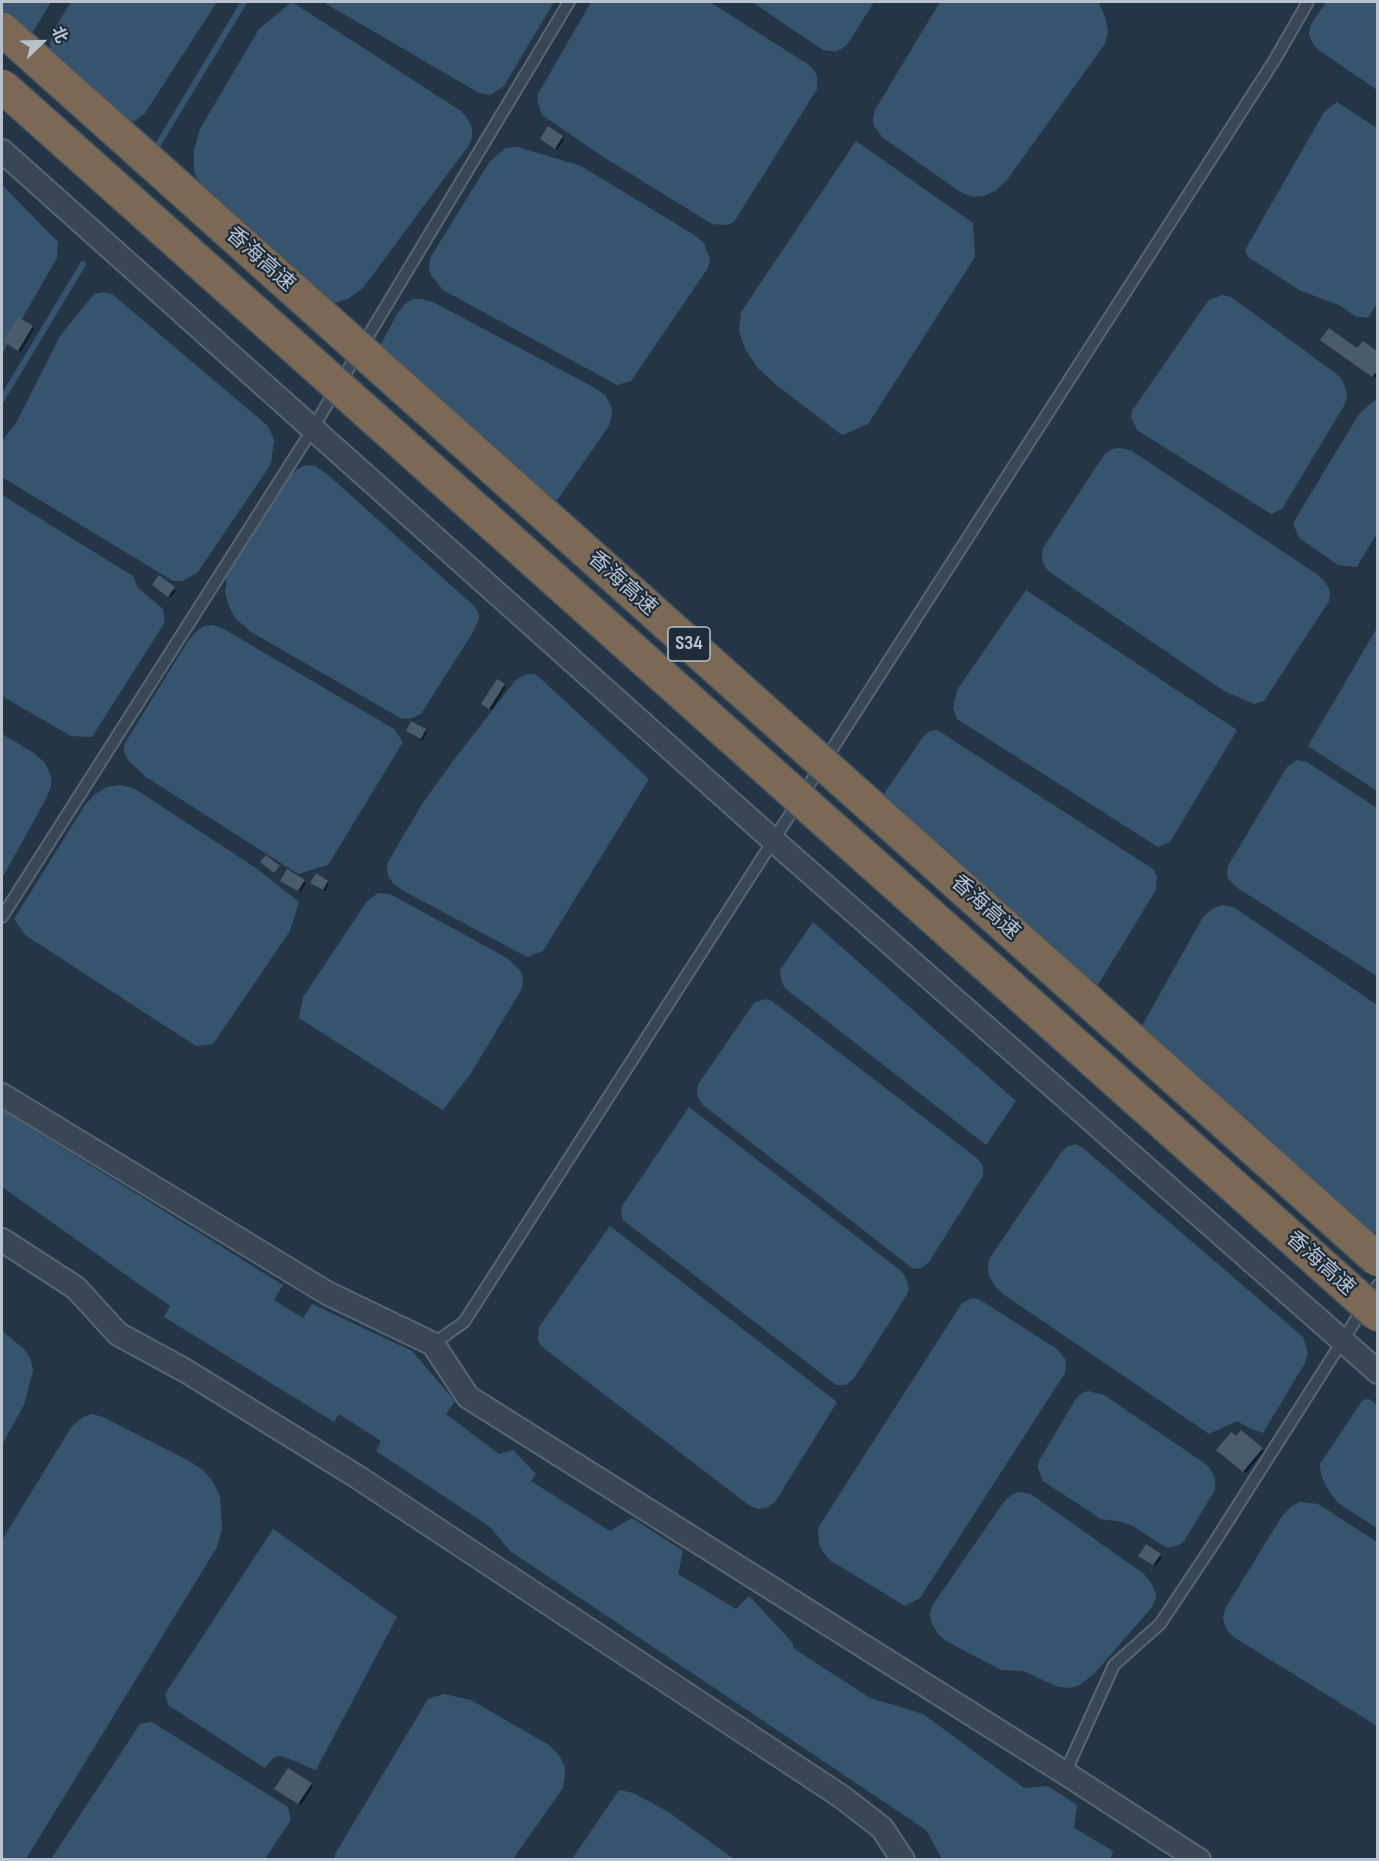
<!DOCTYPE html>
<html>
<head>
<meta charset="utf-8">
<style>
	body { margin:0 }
	#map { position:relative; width:1379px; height:1861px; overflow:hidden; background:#243645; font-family:"Sofia Sans Condensed","Noto Sans SC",sans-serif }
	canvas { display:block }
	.frame { position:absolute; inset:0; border:3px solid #b7c2ce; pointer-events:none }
	.north { position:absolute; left:12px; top:12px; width:60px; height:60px; -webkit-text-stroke:4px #1e2c3a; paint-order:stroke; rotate:67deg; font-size:16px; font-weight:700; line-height:24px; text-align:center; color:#b7c2ce }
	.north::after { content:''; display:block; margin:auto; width:21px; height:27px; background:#b7c2ce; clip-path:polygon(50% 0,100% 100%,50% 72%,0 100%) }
</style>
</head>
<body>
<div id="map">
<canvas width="1379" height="1861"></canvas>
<div class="frame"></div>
<div class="north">北</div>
</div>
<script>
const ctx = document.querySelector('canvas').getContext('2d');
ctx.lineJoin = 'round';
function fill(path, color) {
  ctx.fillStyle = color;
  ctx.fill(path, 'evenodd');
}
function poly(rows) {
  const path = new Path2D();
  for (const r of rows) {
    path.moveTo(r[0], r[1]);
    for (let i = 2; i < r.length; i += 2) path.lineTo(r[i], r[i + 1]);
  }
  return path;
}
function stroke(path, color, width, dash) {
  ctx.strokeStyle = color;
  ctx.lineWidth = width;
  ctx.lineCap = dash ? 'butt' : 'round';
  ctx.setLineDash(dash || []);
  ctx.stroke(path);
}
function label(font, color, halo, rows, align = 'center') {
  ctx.font = font + ' "Sofia Sans Condensed","Noto Sans SC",sans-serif';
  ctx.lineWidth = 4.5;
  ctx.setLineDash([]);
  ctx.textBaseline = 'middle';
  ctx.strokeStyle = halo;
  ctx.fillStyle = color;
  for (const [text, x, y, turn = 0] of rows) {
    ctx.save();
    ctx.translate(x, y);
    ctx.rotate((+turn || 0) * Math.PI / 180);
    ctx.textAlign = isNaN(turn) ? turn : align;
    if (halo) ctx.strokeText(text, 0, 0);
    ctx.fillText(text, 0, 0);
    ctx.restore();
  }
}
fill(poly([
	[2,2,51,2,28,40,2,17],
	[71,2,217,2,145,113,135,121,120,124,55,64,50,45,52,33],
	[292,2,461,111,467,118,472,128,472,137,469,145,363,288,348,299,335,303,323,300,201,189,194,171,194,150,200,129,259,29],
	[323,2,554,2,504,86,490,95,479,93],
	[591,2,710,2,809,65,814,70,817,76,817,89,734,222,727,225,712,224,602,156,542,115,537,101,538,94],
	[752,2,874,2,847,45,836,52,823,50],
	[940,2,1098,2,1105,16,1108,31,1105,44,1006,181,995,191,984,196,973,197,962,193,883,138,874,126,873,118,875,110],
	[1326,2,1377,2,1377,90,1317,49,1312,42,1309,35,1310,26],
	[1337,102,1377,128,1377,303,1368,318,1355,316,1339,305,1301,291,1248,257,1245,250,1324,112],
	[856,141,973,223,975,257,868,424,842,435,775,384,758,368,745,349,739,331,741,312],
	[518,147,581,166,696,236,704,243,710,259,708,268,631,381,617,385,443,290,431,275,429,268,430,258,490,161,506,148],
	[2,185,58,242,57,258,2,354],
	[104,292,112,294,268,426,274,440,271,464,198,572,183,581,173,581,2,477,2,441,16,423,60,336,94,294],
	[1222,295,1231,297,1334,372,1342,380,1346,389,1347,397,1344,406,1282,509,1271,514,1137,430,1131,417,1132,411,1203,308,1209,300],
	[413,299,422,299,433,302,595,388,605,395,611,406,612,415,609,426,551,509,375,355,397,314,405,304],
	[1375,400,1378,402,1377,533,1357,567,1338,565,1299,538,1293,523,1359,414],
	[1121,448,1132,451,1318,575,1326,583,1330,591,1329,601,1264,701,1254,704,1224,691,1048,571,1043,563,1042,555,1043,548,1098,464,1105,454,1112,449],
	[306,465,315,466,327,474,474,606,478,612,479,618,475,629,421,714,412,718,402,719,251,632,235,618,229,606,225,592,227,576,287,480,296,470],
	[2,495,133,576,138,588,163,609,165,622,92,737,71,736,2,696],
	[1026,590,1237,730,1170,842,1158,847,957,719,953,709,957,690],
	[212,625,222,628,394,729,403,742,328,865,298,874,146,777,128,760,124,752,125,743,188,641,197,631,204,626],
	[1377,628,1378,791,1377,791,1308,746],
	[528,674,534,674,539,677,649,779,543,951,527,957,402,890,393,883,388,876,387,869,388,862,422,804,453,761,515,681,522,676],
	[937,730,1153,869,1157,876,1156,890,1091,996,881,798,923,737,930,731],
	[2,734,34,753,45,763,51,776,51,787,46,799,2,878],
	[1297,760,1307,762,1377,808,1377,976,1239,889,1232,883,1228,878,1227,873,1228,866,1287,767],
	[121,785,135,789,256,868,299,902,290,931,213,1044,196,1046,25,935,14,919,85,805,95,794,107,787],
	[378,893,390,894,507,958,517,967,522,974,523,983,521,990,471,1073,443,1110,299,1018,303,997,367,901],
	[1223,905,1235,908,1377,1005,1377,1231,1370,1235,1138,1033,1203,917,1214,908],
	[813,922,1016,1101,986,1145,786,989,782,983,780,970],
	[765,999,772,1001,978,1159,983,1166,983,1176,929,1262,923,1267,918,1269,912,1268,703,1105,698,1098,697,1091,699,1083,754,1003],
	[689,1107,901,1271,906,1278,909,1289,906,1296,855,1377,846,1385,836,1385,623,1220,621,1211,622,1206],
	[2,1110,283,1285,274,1300,303,1318,312,1304,412,1351,455,1401,446,1414,499,1454,513,1450,536,1474,531,1481,610,1531,632,1518,683,1551,678,1574,736,1609,749,1596,793,1643,793,1648,870,1698,923,1714,1024,1788,1048,1786,1077,1805,1074,1828,1113,1851,1111,1859,942,1859,926,1830,510,1551,490,1527,376,1451,381,1441,339,1414,334,1422,164,1317,170,1306,2,1187],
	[1076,1144,1083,1148,1303,1337,1308,1353,1305,1363,1263,1433,1251,1429,1237,1421,1209,1434,1003,1294,995,1286,989,1276,988,1268,989,1259,1061,1153,1067,1147],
	[610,1226,837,1402,775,1502,768,1507,759,1509,750,1506,541,1346,538,1340,539,1327],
	[973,1298,980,1300,1057,1349,1066,1360,1065,1373,920,1598,905,1606,831,1561,823,1552,819,1544,818,1528,962,1303],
	[2,1331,25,1350,31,1360,33,1371,24,1405,2,1445],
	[1088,1391,1104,1395,1207,1465,1212,1472,1215,1479,1215,1490,1184,1541,1179,1545,1168,1548,1162,1545,1133,1526,1121,1522,1101,1519,1043,1481,1038,1468,1039,1461,1075,1400,1082,1393],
	[1369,1399,1377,1405,1377,1528,1338,1503,1326,1487,1321,1475,1320,1464,1360,1404,1363,1400],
	[92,1414,103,1417,191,1462,203,1470,213,1482,220,1496,222,1529,217,1547,26,1859,2,1859,2,1540,72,1426,83,1417],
	[1018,1492,1031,1494,1144,1574,1151,1583,1155,1591,1156,1598,1152,1607,1094,1674,1078,1686,1069,1688,1058,1687,1023,1671,1001,1670,946,1641,939,1635,932,1624,930,1614,932,1606,1003,1503,1010,1496],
	[1300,1502,1318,1504,1377,1542,1377,1726,1232,1636,1226,1628,1223,1619,1225,1609,1282,1516,1292,1506],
	[273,1529,397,1617,316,1770,282,1756,274,1757,265,1768,168,1705,165,1694],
	[444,1694,471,1700,549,1745,558,1754,565,1766,565,1776,563,1788,513,1859,334,1859,335,1854,428,1699],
	[152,1722,288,1807,291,1820,265,1859,51,1859,140,1724],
	[619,1790,633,1793,667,1811,734,1859,572,1859]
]), '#37546e');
fill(poly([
	[562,137,564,140,557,150,544,141],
	[32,327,34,329,21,352,7,343],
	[1325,342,1378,353,1378,375,1375,378],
	[160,577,176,591,171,598,156,587],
	[504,685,506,687,492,710,485,706],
	[425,730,427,732,423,740,410,733],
	[304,881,306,883,301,892,284,882],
	[327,882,329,884,325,891,314,885],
	[1241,1432,1264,1451,1246,1473,1218,1450,1236,1438],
	[1160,1555,1162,1557,1156,1566,1142,1558],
	[311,1784,313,1786,301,1805,279,1791]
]), '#0007');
stroke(poly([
	[156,148,244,2],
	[2,399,83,264]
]), '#37546e', 6);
fill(poly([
	[548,126,563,136,555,149,540,139],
	[18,317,33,326,18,351,3,341],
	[1329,328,1357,348,1363,341,1378,352,1378,370,1372,377,1320,340],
	[159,575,175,587,168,597,152,585],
	[497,679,505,684,489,709,481,704],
	[411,721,426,729,421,739,406,731],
	[266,855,280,866,274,873,260,862],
	[287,869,305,880,298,891,280,881],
	[316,873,328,881,323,890,310,883],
	[1241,1430,1263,1448,1243,1472,1216,1450,1231,1432,1236,1436],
	[1146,1544,1161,1554,1153,1565,1138,1556],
	[288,1768,312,1783,298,1804,274,1789]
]), '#485c6c');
const service = poly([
	[2,917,305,441,569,2],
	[433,1344,464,1322,1274,61,1308,2],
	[1065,1773,1114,1665,1160,1624,1214,1543,1378,1285]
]);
const minor = poly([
	[2,151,774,841,1378,1372],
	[2,1095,327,1293,433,1344,468,1397,1065,1773,1199,1860],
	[2,1240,76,1288,118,1334,186,1371,356,1476,842,1797,882,1828,903,1860]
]);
stroke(service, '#586572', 14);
stroke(minor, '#586572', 26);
stroke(service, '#394755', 10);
stroke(minor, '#394755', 22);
const motorwayBridge = poly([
	[2,29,1378,1260],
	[2,86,1378,1315]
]);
stroke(motorwayBridge, '#44525f', 36, []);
stroke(motorwayBridge, '#7b6956', 33);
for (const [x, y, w] of [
	[689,644,42]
]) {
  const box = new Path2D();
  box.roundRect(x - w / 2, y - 17, w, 34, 4.5);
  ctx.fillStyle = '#1e2c3a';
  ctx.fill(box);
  stroke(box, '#b7c2ce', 1.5);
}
label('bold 20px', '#b7c2ce', null, [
	["S34",689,644]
]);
label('21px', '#b7c2ce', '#1e2c3a', [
	["香海高速",260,260,42],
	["香海高速",622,584,42],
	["香海高速",985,908,42],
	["香海高速",1320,1264,42]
]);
</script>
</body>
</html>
